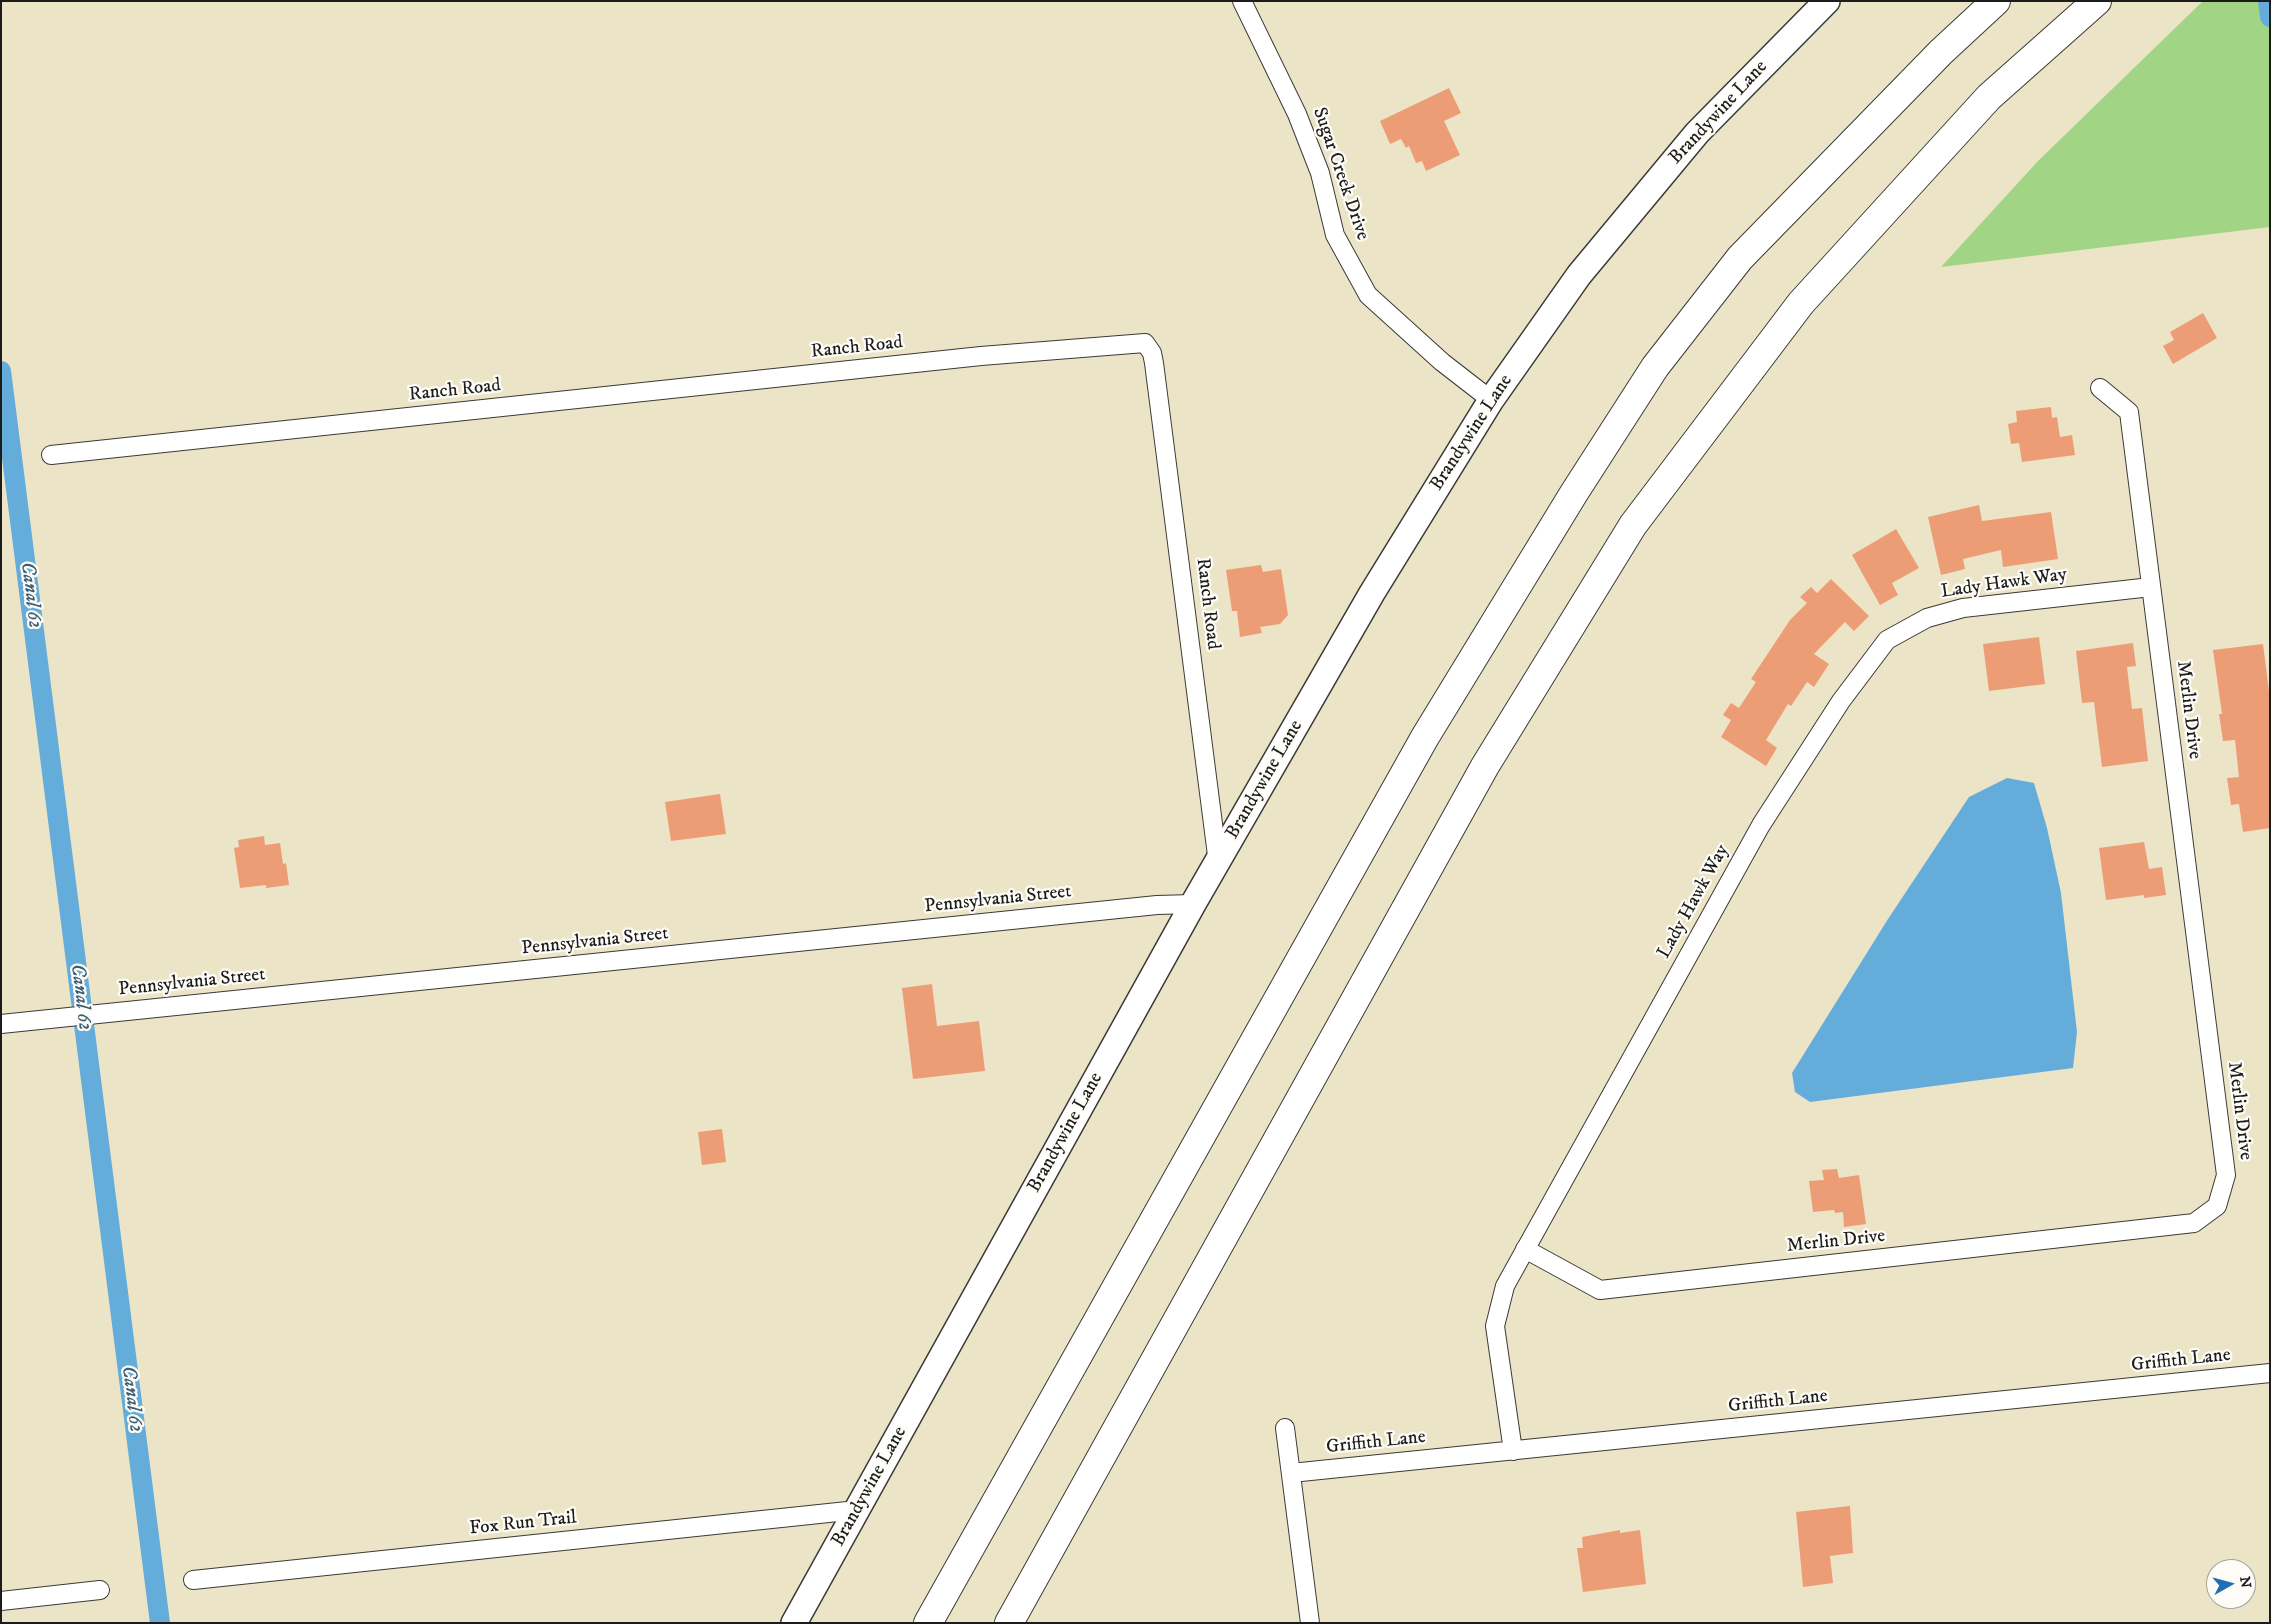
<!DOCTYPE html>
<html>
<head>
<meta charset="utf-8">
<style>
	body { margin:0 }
	#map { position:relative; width:2271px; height:1624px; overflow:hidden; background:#ece4c6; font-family:"IM FELL DW Pica",serif }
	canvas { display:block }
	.frame { position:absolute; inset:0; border:2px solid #1c1c1c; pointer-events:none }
	.north { position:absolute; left:2206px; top:1559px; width:50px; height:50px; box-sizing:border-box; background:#fdfcf7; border:1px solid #a3a29f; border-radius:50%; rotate:83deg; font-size:14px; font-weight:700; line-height:20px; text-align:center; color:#1c1c1c }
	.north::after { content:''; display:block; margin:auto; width:18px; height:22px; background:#1f6fb2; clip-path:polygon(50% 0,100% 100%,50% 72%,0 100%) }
</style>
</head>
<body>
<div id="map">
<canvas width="2271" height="1624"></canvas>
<div class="frame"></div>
<div class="north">N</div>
</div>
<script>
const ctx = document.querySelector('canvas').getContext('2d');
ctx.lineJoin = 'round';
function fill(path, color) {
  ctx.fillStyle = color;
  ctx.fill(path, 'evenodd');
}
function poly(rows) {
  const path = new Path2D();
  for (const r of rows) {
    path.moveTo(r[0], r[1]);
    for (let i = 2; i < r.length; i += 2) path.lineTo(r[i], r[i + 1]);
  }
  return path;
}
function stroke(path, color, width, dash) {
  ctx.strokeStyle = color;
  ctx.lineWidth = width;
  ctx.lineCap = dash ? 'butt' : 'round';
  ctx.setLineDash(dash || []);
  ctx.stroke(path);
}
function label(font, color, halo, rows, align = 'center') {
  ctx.font = font + ' "IM FELL DW Pica",serif';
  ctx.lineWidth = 4.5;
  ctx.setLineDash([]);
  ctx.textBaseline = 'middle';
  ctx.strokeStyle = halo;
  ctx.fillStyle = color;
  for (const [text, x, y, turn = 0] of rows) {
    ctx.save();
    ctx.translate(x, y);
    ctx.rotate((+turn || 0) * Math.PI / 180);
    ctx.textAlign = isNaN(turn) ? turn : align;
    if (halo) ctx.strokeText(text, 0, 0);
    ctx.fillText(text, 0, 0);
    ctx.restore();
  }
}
fill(poly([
	[2203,1,2270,1,2270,227,1941,267,2038,161]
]), '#a1d484');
fill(poly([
	[2007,778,2034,783,2047,828,2061,893,2077,1032,2073,1068,1810,1102,1795,1092,1792,1073,1888,919,1969,797]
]), '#64addb');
stroke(poly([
	[2268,1,2270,17],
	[1,371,160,1623]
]), '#64addb', 20);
fill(poly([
	[1449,88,1461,113,1444,121,1460,155,1426,171,1422,161,1416,163,1409,146,1406,148,1401,139,1390,144,1380,121],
	[2203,313,2217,338,2173,364,2163,346,2174,340,2170,332],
	[2051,407,2052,418,2057,417,2060,437,2072,435,2075,455,2022,462,2019,443,2011,444,2008,424,2017,422,2016,411],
	[1979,505,1982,521,2051,512,2058,559,2003,567,2001,550,1963,559,1965,569,1941,575,1928,517],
	[1896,529,1919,568,1892,583,1898,595,1880,605,1852,555],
	[1261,565,1263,572,1281,569,1288,615,1280,624,1260,627,1262,633,1240,637,1237,611,1232,611,1226,570],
	[1831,579,1869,616,1854,631,1845,622,1814,654,1829,664,1814,687,1807,682,1791,706,1788,704,1766,740,1777,748,1766,766,1721,737,1731,720,1723,715,1731,703,1739,708,1756,682,1751,679,1790,620,1807,603,1800,597,1811,587,1817,593],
	[2039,637,2045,684,1989,691,1983,644],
	[2133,643,2136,666,2127,667,2132,709,2142,708,2148,761,2102,767,2094,702,2082,703,2076,651],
	[2263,644,2270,699,2270,828,2243,832,2239,804,2231,805,2227,778,2239,777,2235,740,2223,741,2219,714,2222,714,2213,650],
	[720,794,726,834,671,841,665,802],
	[264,836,265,845,280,843,283,864,286,863,289,885,266,888,266,885,240,888,234,848,239,847,238,840],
	[2144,842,2149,869,2162,867,2166,895,2144,898,2144,895,2106,900,2099,848],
	[932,984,937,1026,979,1021,985,1071,913,1079,902,988],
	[722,1129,726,1162,702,1165,698,1132],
	[1837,1169,1839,1178,1859,1175,1866,1224,1844,1227,1843,1212,1835,1213,1834,1210,1813,1212,1809,1181,1824,1180,1822,1170],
	[1850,1506,1853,1553,1830,1556,1833,1583,1803,1587,1796,1512],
	[1620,1530,1620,1533,1640,1530,1646,1584,1583,1592,1577,1548,1583,1548,1582,1537]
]), '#ed9d76');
const street = poly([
	[1242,1,1297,114,1320,173,1335,235,1368,295,1442,362,1491,400],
	[51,455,981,356,1145,343,1152,353,1154,363,1218,863],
	[1,1024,1157,905,1193,904],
	[1525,1249,1600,1290,2194,1223,2217,1206,2226,1175,2129,412,2100,388],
	[1285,1428,1310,1623],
	[1513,1451,1495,1326,1505,1286,1761,825,1841,701,1887,640,1927,618,1963,608,2151,587],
	[1291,1473,2270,1373],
	[193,1580,857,1510],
	[1,1601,100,1590]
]);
const secondary = poly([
	[794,1623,1193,904,1372,593,1491,400,1579,275,1697,133,1827,1]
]);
const highway = poly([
	[928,1623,1425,737,1574,493,1655,367,1740,258,1941,52,1996,1],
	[1009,1623,1485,766,1633,525,1801,303,1989,97,2097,1]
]);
stroke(street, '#3b3a36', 20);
stroke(secondary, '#3b3a36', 28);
stroke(highway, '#3b3a36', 30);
stroke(street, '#fff', 18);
stroke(secondary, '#fff', 25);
stroke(highway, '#fff', 28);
label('19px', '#1c1c1c', '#fdfcf7', [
	["Brandywine Lane",1719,113,-47],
	["Sugar Creek Drive",1340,174,71],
	["Ranch Road",857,348,-6],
	["Ranch Road",455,391,-6],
	["Brandywine Lane",1472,433,-57],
	["Lady Hawk Way",2004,584,-8],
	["Ranch Road",1207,604,83],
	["Merlin Drive",2188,710,83],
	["Brandywine Lane",1265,780,-60],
	["Pennsylvania Street",998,900,-6],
	["Lady Hawk Way",1694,902,-61],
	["Pennsylvania Street",595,942,-6],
	["Pennsylvania Street",192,983,-6],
	["Merlin Drive",2239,1111,83],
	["Brandywine Lane",1066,1133,-61],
	["Merlin Drive",1836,1242,-6],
	["Griffith Lane",2181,1361,-6],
	["Griffith Lane",1778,1402,-6],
	["Griffith Lane",1376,1443,-6],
	["Brandywine Lane",870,1487,-61],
	["Fox Run Trail",523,1524,-6]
]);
label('italic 20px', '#3c5d72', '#fdfcf7', [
	["Canal 62",30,595,83],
	["Canal 62",80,997,83],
	["Canal 62",131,1399,83]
]);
</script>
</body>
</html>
